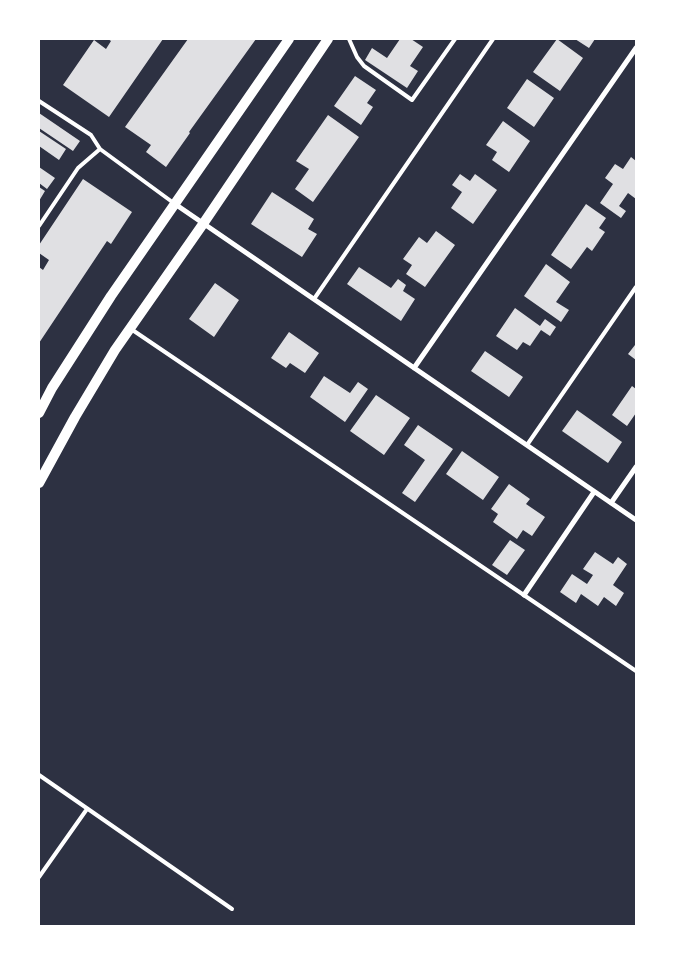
<!DOCTYPE html>
<html>
<head>
<meta charset="utf-8">
<style>
	body { margin:0 }
	#map { position:relative; width:675px; height:965px; overflow:hidden; background:#2d3142; font-family:"Zilla Slab",serif }
	canvas { display:block }
	.frame { position:absolute; inset:0; border:40px solid #fff; pointer-events:none }
</style>
</head>
<body>
<div id="map">
<canvas width="675" height="965"></canvas>
<div class="frame"></div>
</div>
<script>
const ctx = document.querySelector('canvas').getContext('2d');
ctx.lineJoin = 'round';
function fill(path, color) {
  ctx.fillStyle = color;
  ctx.fill(path, 'evenodd');
}
function poly(rows) {
  const path = new Path2D();
  for (const r of rows) {
    path.moveTo(r[0], r[1]);
    for (let i = 2; i < r.length; i += 2) path.lineTo(r[i], r[i + 1]);
  }
  return path;
}
function stroke(path, color, width, dash) {
  ctx.strokeStyle = color;
  ctx.lineWidth = width;
  ctx.lineCap = dash ? 'butt' : 'round';
  ctx.setLineDash(dash || []);
  ctx.stroke(path);
}
fill(poly([
	[108,39,163,39,109,117,63,85,94,40,106,49,111,41],
	[188,39,205,39,208,40,209,39,256,39,189,132,190,133,166,167,146,152,151,145,125,127],
	[400,39,411,39,423,47,410,66,418,71,407,88,365,60,372,48,387,58],
	[557,39,583,58,560,91,533,72],
	[575,39,595,39,589,48],
	[355,76,376,90,367,103,373,107,361,125,334,106],
	[527,79,554,98,534,127,507,108],
	[39,113,80,141,73,151,39,128],
	[328,115,359,137,313,202,295,189,309,169,296,161],
	[503,121,530,141,509,172,492,160,497,152,486,145],
	[39,131,66,149,59,160,39,146],
	[631,157,636,161,636,199,628,193,619,206,626,211,621,218,600,203,613,184,605,178,615,164,623,169],
	[39,167,55,178,47,189,39,183],
	[460,174,470,181,475,174,497,190,473,224,451,208,462,192,452,185],
	[83,179,132,212,111,244,107,241,39,343,39,267,43,270,49,260,39,253,39,245],
	[39,187,45,191,39,201],
	[272,192,314,219,308,229,317,234,302,257,251,224],
	[586,204,606,218,599,228,605,232,592,251,587,247,571,269,551,255],
	[436,231,455,245,425,287,406,274,412,265,403,259,419,237,427,243],
	[546,264,570,282,556,302,569,310,561,322,524,296],
	[359,267,391,288,398,279,406,285,403,291,415,299,401,321,347,284],
	[215,283,239,300,214,337,189,319],
	[515,308,540,326,545,319,556,327,550,336,541,330,530,346,523,342,517,350,496,336],
	[289,332,319,353,305,373,290,363,286,368,271,358],
	[635,345,636,346,636,360,628,354],
	[485,351,523,377,509,397,471,371],
	[324,376,350,393,358,382,368,389,345,422,310,397],
	[632,386,636,389,636,413,627,426,612,415],
	[376,395,410,418,384,455,350,431],
	[577,410,622,442,608,463,562,431],
	[418,425,453,449,415,502,402,493,425,460,404,445],
	[462,451,499,477,483,500,446,474],
	[509,484,530,499,526,504,545,517,532,536,523,530,517,539,493,522,498,514,491,509],
	[510,540,525,550,507,575,492,565],
	[595,552,613,564,618,557,627,564,613,585,624,593,616,606,604,597,598,606,581,594,576,603,560,592,572,574,587,584,593,575,583,569]
]), '#e0e0e3');
stroke(poly([
	[349,39,357,57,364,66,412,100,455,39],
	[39,101,91,135,100,149,175,204],
	[39,226,78,168,100,149],
	[314,299,493,39],
	[131,329,636,671],
	[527,445,636,287],
	[39,775,232,909],
	[39,877,87,809]
]), '#fff', 4);
stroke(poly([
	[175,204,636,520],
	[414,368,636,48],
	[611,503,636,467],
	[524,595,594,492]
]), '#fff', 5);
stroke(poly([
	[39,413,52,388,111,296,289,39],
	[39,483,75,417,115,350,203,224,328,39]
]), '#fff', 10);
</script>
</body>
</html>
